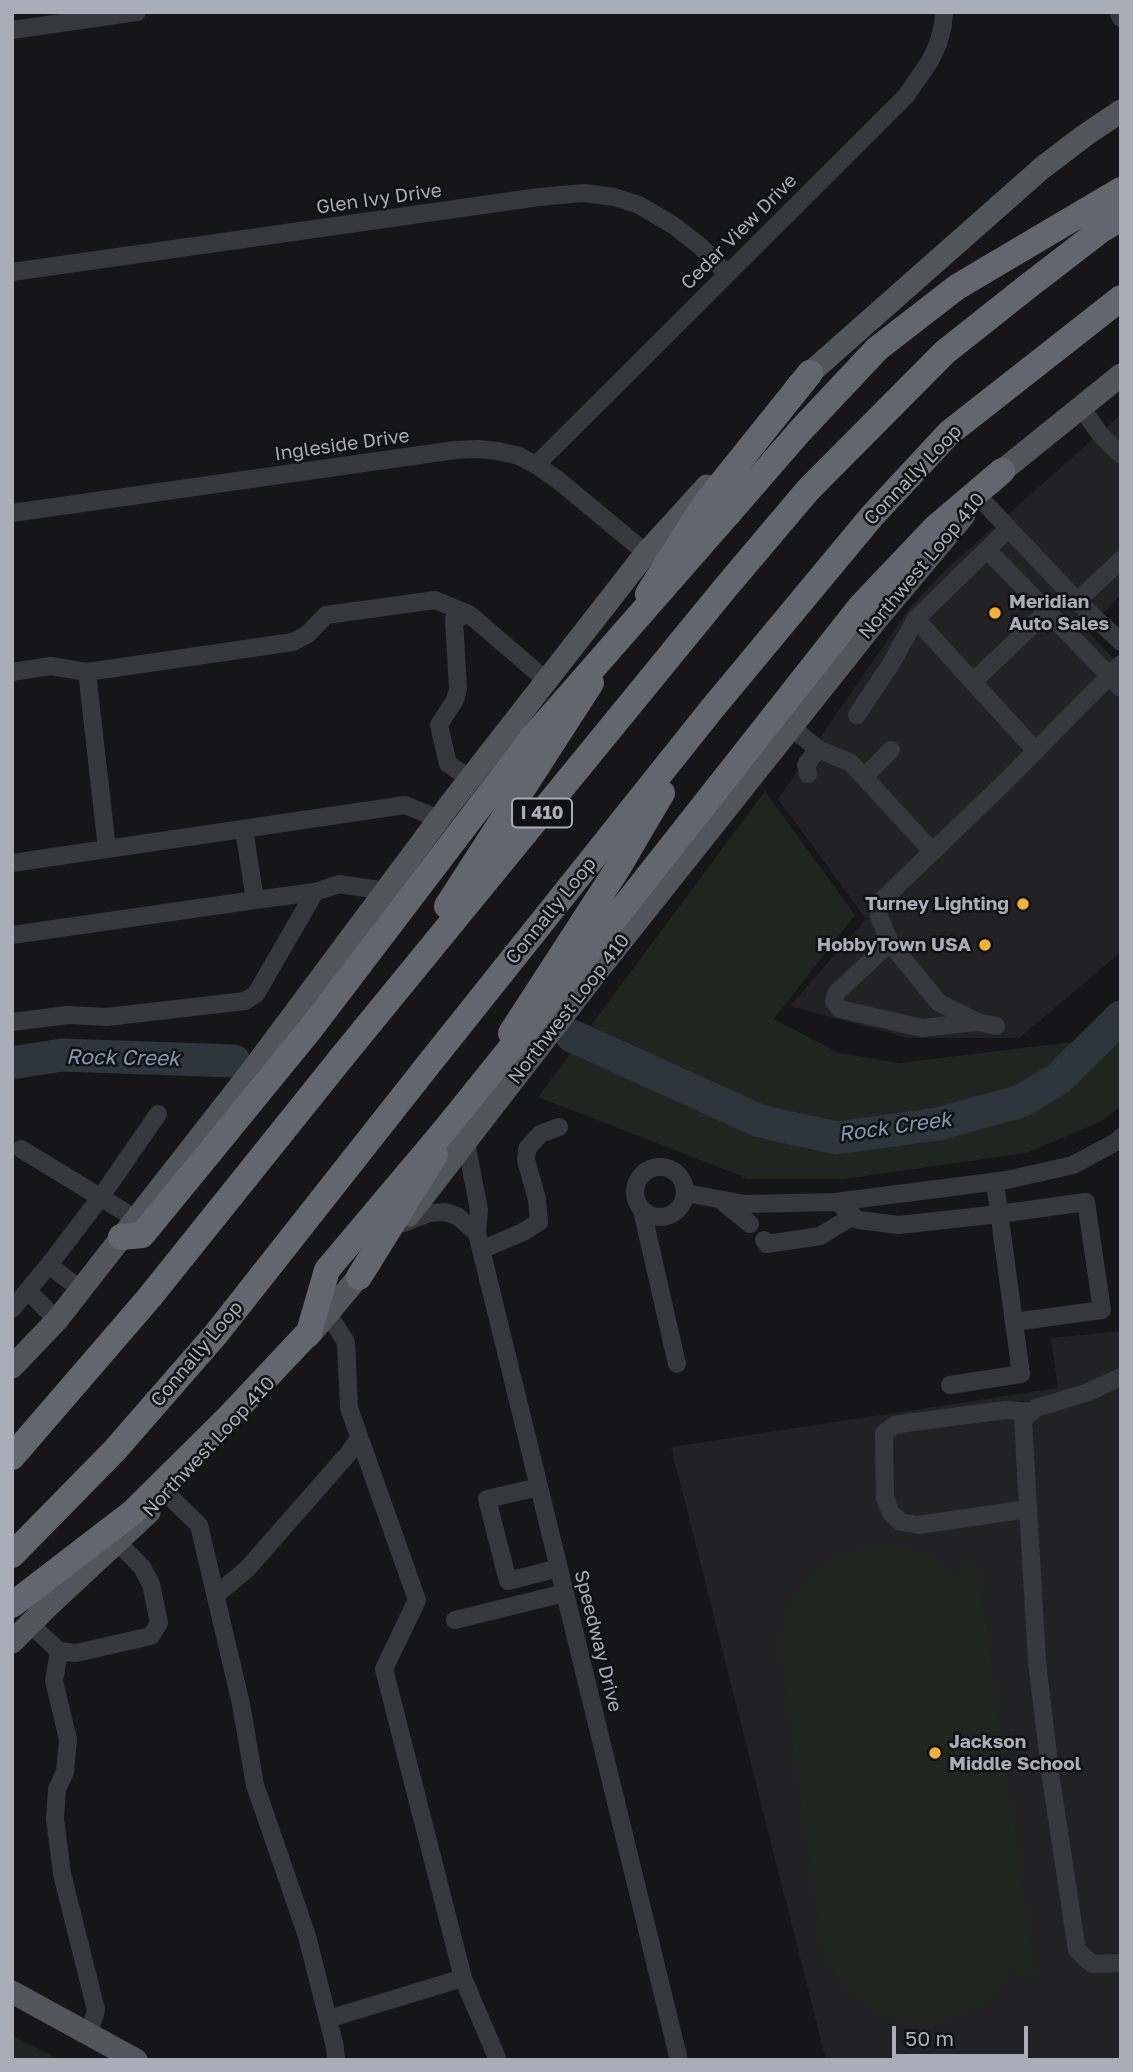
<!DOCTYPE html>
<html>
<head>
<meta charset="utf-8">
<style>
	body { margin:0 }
	#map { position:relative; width:1133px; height:2072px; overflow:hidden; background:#161618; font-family:"Golos Text",sans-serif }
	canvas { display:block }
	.frame { position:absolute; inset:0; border:14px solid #a8adb8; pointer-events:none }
	.scale { position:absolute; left:892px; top:2026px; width:136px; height:32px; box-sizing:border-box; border:4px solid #a8adb8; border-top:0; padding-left:9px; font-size:21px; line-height:24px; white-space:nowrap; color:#a8adb8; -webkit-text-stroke:5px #111113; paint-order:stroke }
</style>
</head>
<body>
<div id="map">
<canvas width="1133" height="2072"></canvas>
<div class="frame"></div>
<div class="scale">50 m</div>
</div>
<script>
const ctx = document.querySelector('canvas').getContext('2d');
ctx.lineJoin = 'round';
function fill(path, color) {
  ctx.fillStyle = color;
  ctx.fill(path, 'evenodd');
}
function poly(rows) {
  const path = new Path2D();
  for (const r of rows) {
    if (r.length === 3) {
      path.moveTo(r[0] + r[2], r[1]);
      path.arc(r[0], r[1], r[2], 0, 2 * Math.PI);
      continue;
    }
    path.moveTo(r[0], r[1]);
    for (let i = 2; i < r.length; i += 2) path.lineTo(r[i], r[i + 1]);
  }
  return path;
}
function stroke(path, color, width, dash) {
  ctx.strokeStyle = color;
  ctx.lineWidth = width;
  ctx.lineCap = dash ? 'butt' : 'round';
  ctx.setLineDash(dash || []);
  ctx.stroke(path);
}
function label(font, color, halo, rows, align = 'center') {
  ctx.font = font + ' "Golos Text",sans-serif';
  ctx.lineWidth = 5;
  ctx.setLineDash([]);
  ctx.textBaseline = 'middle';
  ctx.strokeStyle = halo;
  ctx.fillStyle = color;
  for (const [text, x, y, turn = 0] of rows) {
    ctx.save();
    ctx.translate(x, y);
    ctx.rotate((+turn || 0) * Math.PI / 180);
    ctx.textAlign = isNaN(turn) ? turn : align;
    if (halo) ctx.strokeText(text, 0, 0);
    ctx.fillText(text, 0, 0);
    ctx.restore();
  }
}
fill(poly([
	[1119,416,1121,418,1121,595,1087,630,1121,667,1121,952,1019,1038,908,1038,790,1006,866,919,778,799,908,610,943,572],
	[1121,1331,1121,2060,826,2060,671,1447,1058,1388,1051,1338]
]), '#222225');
fill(poly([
	[765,791,855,915,774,1019,839,1053,900,1063,1121,1036,1121,1106,1100,1122,1026,1153,844,1179,749,1179,538,1097],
	[876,1544,892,1545,921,1551,938,1559,959,1575,958,1563,977,1561,1036,1977,1016,1979,1014,1969,996,1993,985,2002,960,2016,942,2021,907,2022,891,2018,877,2013,864,2005,849,1993,838,1981,828,1963,820,1936,781,1662,781,1634,785,1617,793,1598,806,1580,831,1559,861,1547],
	[12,2036,62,2060,12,2060]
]), '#1e261f');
stroke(poly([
	[572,1036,760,1121,836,1138,938,1124,1021,1101,1058,1079,1121,1017],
	[12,1063,62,1055,234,1061]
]), '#2c353c', 33);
stroke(poly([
	[1118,12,1121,18],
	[12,30,137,12],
	[12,272,539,197,584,193,614,197,639,205,673,225,700,246,727,274],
	[1081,407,1100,434,1121,455],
	[536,465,906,96,930,61,938,44,943,25,944,12],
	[979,497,1077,601,1121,560],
	[12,513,455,450,478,449,498,451,519,456,536,465,558,480,646,553],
	[987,550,1047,611],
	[1077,601,1121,642],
	[916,619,973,682],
	[12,672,51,666,87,672],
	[857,715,889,667,916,619,1008,529],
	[791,727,818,749,851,763,933,852],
	[1036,751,973,682,1047,611,1121,688],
	[808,774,806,765,818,749],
	[864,777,891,750],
	[471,779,448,764,439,725,455,700,458,689,454,619,469,614,547,681],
	[107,849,87,672,293,642,308,634,326,615,435,600,469,614],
	[12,863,405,805,439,819],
	[255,900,315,892],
	[12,935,255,900,244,829],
	[890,943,837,992,834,1001,840,1009,922,1028,977,1022],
	[12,1022,68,1015,107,1017,245,1001,256,994,315,892,339,884,385,891],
	[996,1026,978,1022,939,1003,890,943,879,916,879,903,1004,783,1121,664],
	[466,1142,479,1210,477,1233,679,2060],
	[21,1149,136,1219],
	[660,1192,25],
	[686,1193,745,1204,835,1202,1007,1180,1073,1165,1116,1142,1121,1137],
	[722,1201,750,1224],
	[837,1202,858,1220,899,1225,999,1214,1086,1202,1102,1310,1014,1322],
	[642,1210,677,1364],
	[403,1223,429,1213,446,1212,457,1216,477,1233],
	[764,1240,767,1244,820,1236,853,1216],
	[481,1250,523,1232,539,1222,537,1199,526,1160,527,1149,540,1134,559,1127],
	[49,1265,81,1290],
	[28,1291,57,1320],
	[12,1309,49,1265,100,1198,158,1114],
	[328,1314,346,1342,349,1408,417,1600,384,1669,463,1978,328,2019],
	[1121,1377,1088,1392,1036,1408,1023,1420,1037,1662,1051,1779,1077,1950,1092,1964,1121,1963],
	[950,1385,1021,1374,995,1182],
	[539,1487,487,1499,508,1581,559,1568],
	[167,1494,199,1525,241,1704,255,1785,307,1936,335,2047,336,2060],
	[1028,1509,918,1525,901,1522,891,1513,885,1498,884,1433,895,1425,914,1422,1005,1410,1032,1412],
	[216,1595,248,1568,348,1454,359,1438],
	[455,1620,565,1593],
	[30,1624,59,1651,76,1653,151,1636,159,1623,151,1584,142,1567,117,1542],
	[59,1651,54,1681,68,1739,65,1772,57,1789,55,1819,62,1874,96,2010,89,2034],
	[463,1978,498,2060]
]), '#37383d', 18);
stroke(poly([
	[798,385,810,373,1042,168,1084,136,1121,111],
	[991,483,1002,471,1121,375],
	[409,1215,599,969,877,619,964,515],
	[309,1336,370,1263],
	[12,1367,57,1320,250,1073,451,803,646,553,707,486],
	[12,1642,46,1608,149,1512],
	[12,1992,136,2060]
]), '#53555c', 23);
stroke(poly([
	[728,514,800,431,877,349,957,287,1121,190],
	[648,594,705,504,810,373],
	[447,906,591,683],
	[593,946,860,607,935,528,1002,471],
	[511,1033,618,868,662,793],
	[121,1237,142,1235,210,1152,312,1027,532,738],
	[359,1277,435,1155],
	[12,1457,149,1298,342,1057,726,587,808,490,945,352,1027,287,1101,230,1121,218],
	[12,1555,115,1450,216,1334,428,1065,711,710,872,516,949,433,1121,298],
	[12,1605,133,1512,229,1417,309,1332]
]), '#63666e', 26);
stroke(poly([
	[532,738,728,514],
	[309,1332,327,1270,444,1131,593,946]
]), '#63666e', 26);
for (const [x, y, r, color] of [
	[995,613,7,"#f2b134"],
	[1023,904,7,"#f2b134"],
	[985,945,7,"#f2b134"],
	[935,1753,7,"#f2b134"]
]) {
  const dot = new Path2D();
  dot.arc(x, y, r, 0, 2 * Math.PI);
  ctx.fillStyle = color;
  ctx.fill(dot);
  stroke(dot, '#111113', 2.5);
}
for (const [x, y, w] of [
	[542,813,60]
]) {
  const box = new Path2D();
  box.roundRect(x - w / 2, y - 14.5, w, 29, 5);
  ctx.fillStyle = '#111113';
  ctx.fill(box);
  stroke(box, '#a8adb8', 2);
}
label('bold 18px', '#a8adb8', null, [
	["I 410",542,813]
]);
label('19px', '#a8adb8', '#111113', [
	["Glen Ivy Drive",379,199,-8],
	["Cedar View Drive",739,232,-45],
	["Ingleside Drive",342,445,-8],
	["Connally Loop",913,475,-46],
	["Northwest Loop 410",922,566,-50],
	["Connally Loop",551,911,-51],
	["Northwest Loop 410",569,1009,-52],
	["Connally Loop",197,1354,-50],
	["Northwest Loop 410",209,1447,-47],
	["Speedway Drive",598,1641,76]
]);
label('bold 19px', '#a8adb8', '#111113', [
	["Meridian",1009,602],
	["Auto Sales",1009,624],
	["Turney Lighting",1009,904,"right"],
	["HobbyTown USA",971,945,"right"],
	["Jackson",949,1742],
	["Middle School",949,1764]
], 'left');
label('italic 21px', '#7f9bb3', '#111113', [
	["Rock Creek",123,1058,1],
	["Rock Creek",895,1127,-8]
]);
</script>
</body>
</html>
